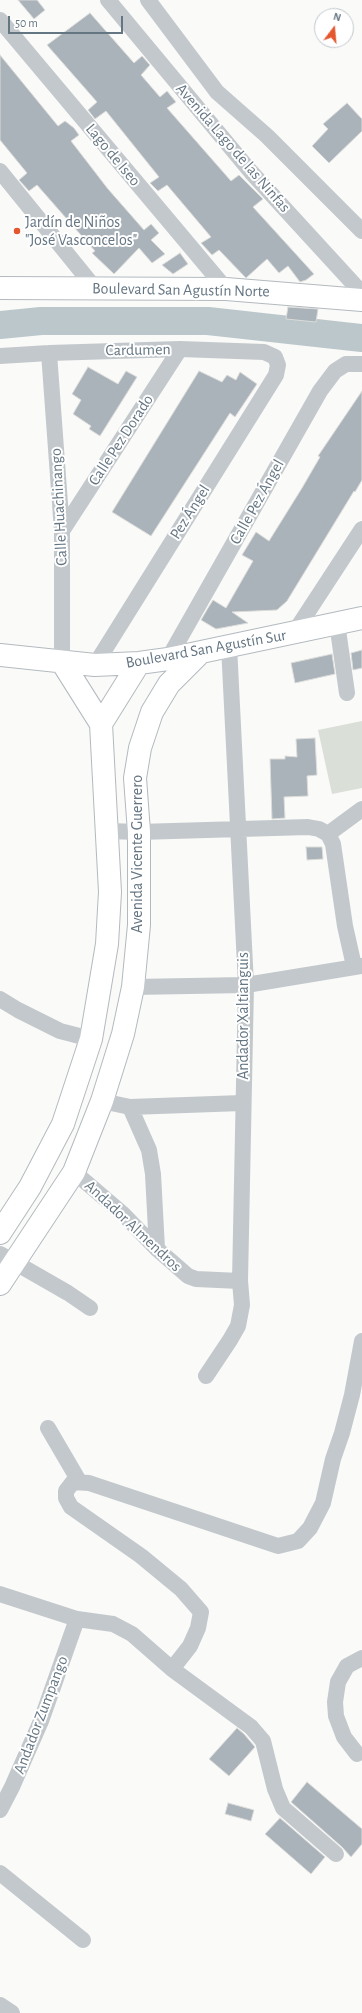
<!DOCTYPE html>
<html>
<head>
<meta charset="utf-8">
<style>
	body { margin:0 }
	#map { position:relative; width:362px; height:2013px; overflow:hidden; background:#fafaf8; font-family:"Alegreya Sans",sans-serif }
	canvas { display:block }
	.north { position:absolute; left:314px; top:8px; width:40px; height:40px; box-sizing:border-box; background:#fff; border:1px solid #c1c8cd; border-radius:50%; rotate:16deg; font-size:11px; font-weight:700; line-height:16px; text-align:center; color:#657683 }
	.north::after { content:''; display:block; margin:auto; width:14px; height:18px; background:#e4572e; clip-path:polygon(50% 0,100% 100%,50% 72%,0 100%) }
	.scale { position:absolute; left:8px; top:16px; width:115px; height:18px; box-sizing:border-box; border:2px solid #657683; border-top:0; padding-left:5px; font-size:12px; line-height:14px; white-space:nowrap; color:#657683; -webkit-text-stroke:3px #fff; paint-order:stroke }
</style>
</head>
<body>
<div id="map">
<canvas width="362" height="2013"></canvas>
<div class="north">N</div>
<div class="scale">50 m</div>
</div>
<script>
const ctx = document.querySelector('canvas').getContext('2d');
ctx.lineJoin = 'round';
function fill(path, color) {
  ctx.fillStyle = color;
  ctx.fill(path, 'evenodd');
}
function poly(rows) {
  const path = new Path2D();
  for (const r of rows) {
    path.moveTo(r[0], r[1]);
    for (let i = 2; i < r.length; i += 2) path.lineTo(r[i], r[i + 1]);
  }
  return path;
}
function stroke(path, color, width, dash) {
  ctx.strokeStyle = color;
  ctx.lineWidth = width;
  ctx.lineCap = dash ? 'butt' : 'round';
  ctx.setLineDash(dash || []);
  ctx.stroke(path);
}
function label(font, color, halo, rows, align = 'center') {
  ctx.font = font + ' "Alegreya Sans",sans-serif';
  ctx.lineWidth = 4;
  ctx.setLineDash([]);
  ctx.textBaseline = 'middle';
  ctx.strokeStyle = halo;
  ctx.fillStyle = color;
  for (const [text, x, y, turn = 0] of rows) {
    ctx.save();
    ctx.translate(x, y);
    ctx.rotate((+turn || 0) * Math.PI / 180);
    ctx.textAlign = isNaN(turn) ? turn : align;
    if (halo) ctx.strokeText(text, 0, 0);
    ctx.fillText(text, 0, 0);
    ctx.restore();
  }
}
fill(poly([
	[362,721,362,788,332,794,318,730]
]), '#dadfd7');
stroke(poly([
	[0,325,41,321,208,321,362,338]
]), '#bbc7cb', 28);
const building = poly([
	[18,0,37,0,45,10,34,19,18,0],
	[90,13,134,63,142,56,150,65,141,75,160,97,167,91,176,102,167,108,231,181,239,175,263,199,253,207,314,274,306,280,300,282,288,266,279,273,267,259,246,278,219,250,212,255,201,243,211,237,167,185,158,191,150,183,159,177,106,111,95,119,88,110,97,102,47,45,90,13],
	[0,55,58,126,65,121,74,128,79,135,71,141,108,189,144,230,151,224,159,233,151,240,165,254,152,263,139,248,114,274,92,253,95,251,37,185,29,191,19,180,27,173,0,140,0,55],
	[347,103,362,119,362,131,329,163,312,146,328,129,323,124,347,103],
	[180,253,188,264,173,274,162,265,180,253],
	[288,307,318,309,316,322,286,319,288,307],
	[88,367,118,384,126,371,137,377,100,436,89,429,91,426,73,414,81,400,72,394,88,367],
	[199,371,222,382,227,375,236,380,240,372,257,384,235,417,230,413,151,536,112,512,199,371],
	[362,391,362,480,355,492,354,491,287,601,277,610,232,612,248,623,216,629,201,620,208,608,213,600,226,608,253,561,242,555,256,532,269,541,302,488,320,457,318,456,362,391],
	[362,650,362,668,353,670,351,653,362,650],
	[332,654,335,674,295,683,291,663,332,654],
	[315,738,317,775,307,776,308,796,284,797,285,818,272,819,270,759,285,759,285,756,297,757,296,739,315,738],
	[306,847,322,847,323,859,307,860,306,847],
	[237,1728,244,1734,255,1747,229,1776,209,1759,237,1728],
	[307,1782,362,1829,362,1844,351,1857,342,1847,291,1802,307,1782],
	[228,1803,254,1810,251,1821,225,1814,228,1803],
	[280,1818,325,1857,311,1874,265,1834,280,1818]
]);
fill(building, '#aab3b9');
stroke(building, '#dcdcda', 1);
const secondary = poly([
	[0,288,226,289,362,300],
	[0,655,95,665,139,663,168,659,362,618],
	[101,724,139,663],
	[0,1233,30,1187,63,1124,91,1039,107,944,110,892,101,724,62,662],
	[0,1284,74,1172,102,1101,123,1034,133,987,139,925,139,832,135,778,140,748,152,712,169,684,201,652]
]);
stroke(secondary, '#b3babf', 24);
stroke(poly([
	[108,0,251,172,362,293],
	[148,0,217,92,267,136,362,231],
	[0,20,226,289],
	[0,171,94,287],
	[49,353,62,531,62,662],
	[0,356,49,353,180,349,264,352,275,357,278,365,276,375,95,665],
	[62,531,180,349],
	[337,623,347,693],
	[294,633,362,529],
	[168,659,320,391,335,371,346,364,362,364],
	[108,831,139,832,308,827,319,829,328,834,333,844,345,926,354,966],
	[328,834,362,809],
	[133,987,246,985,362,966],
	[0,999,18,1010,60,1031,91,1039],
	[102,1101,130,1107,242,1103],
	[130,1107,149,1150,153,1174,157,1249],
	[74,1172,123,1214,157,1249,188,1276,196,1279,240,1281],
	[0,1254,68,1293,90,1308],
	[206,1376,230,1340,238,1326,242,1305,240,1281,246,985,229,646],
	[48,1428,79,1481],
	[0,1594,77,1619,113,1624,132,1634,172,1669,251,1727,263,1741,275,1789,283,1808,336,1854],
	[172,1669,190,1646,198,1628,201,1612,181,1589,141,1556,71,1507,66,1498,66,1491,73,1482,89,1483,278,1546,298,1541,310,1528,323,1503,333,1459,342,1433,352,1395,362,1341],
	[357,1754,344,1737,336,1716,335,1702,338,1682,347,1666,362,1658],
	[0,1810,12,1787,41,1721,77,1619],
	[0,1873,83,1940],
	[0,2005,12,2013]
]), '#c3c8cc', 16);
stroke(secondary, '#fff', 22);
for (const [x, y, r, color] of [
	[17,231,4,"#e4572e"]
]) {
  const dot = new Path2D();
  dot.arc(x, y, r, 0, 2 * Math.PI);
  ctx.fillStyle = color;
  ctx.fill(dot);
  stroke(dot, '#fff', 1.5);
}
label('16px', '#657683', '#fff', [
	["Avenida Lago de las Ninfas",233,148,49],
	["Lago de Iseo",113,155,50],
	["Boulevard San Agustín Norte",181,290,1],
	["Cardumen",138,350,-1],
	["Calle Pez Dorado",121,440,-57],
	["Calle Pez Ángel",257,502,-61],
	["Calle Huachinango",59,507,-93],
	["Pez Ángel",190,512,-58],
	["Boulevard San Agustín Sur",206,649,-10],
	["Avenida Vicente Guerrero",137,854,-90],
	["Andador Xaltianguis",243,1016,-90],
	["Andador Almendros",133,1226,43],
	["Andador Zumpango",41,1715,-69]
]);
label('16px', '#657683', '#fff', [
	["Jardín de Niños",25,222],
	["\"José Vasconcelos\"",25,240]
], 'left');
</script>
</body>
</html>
